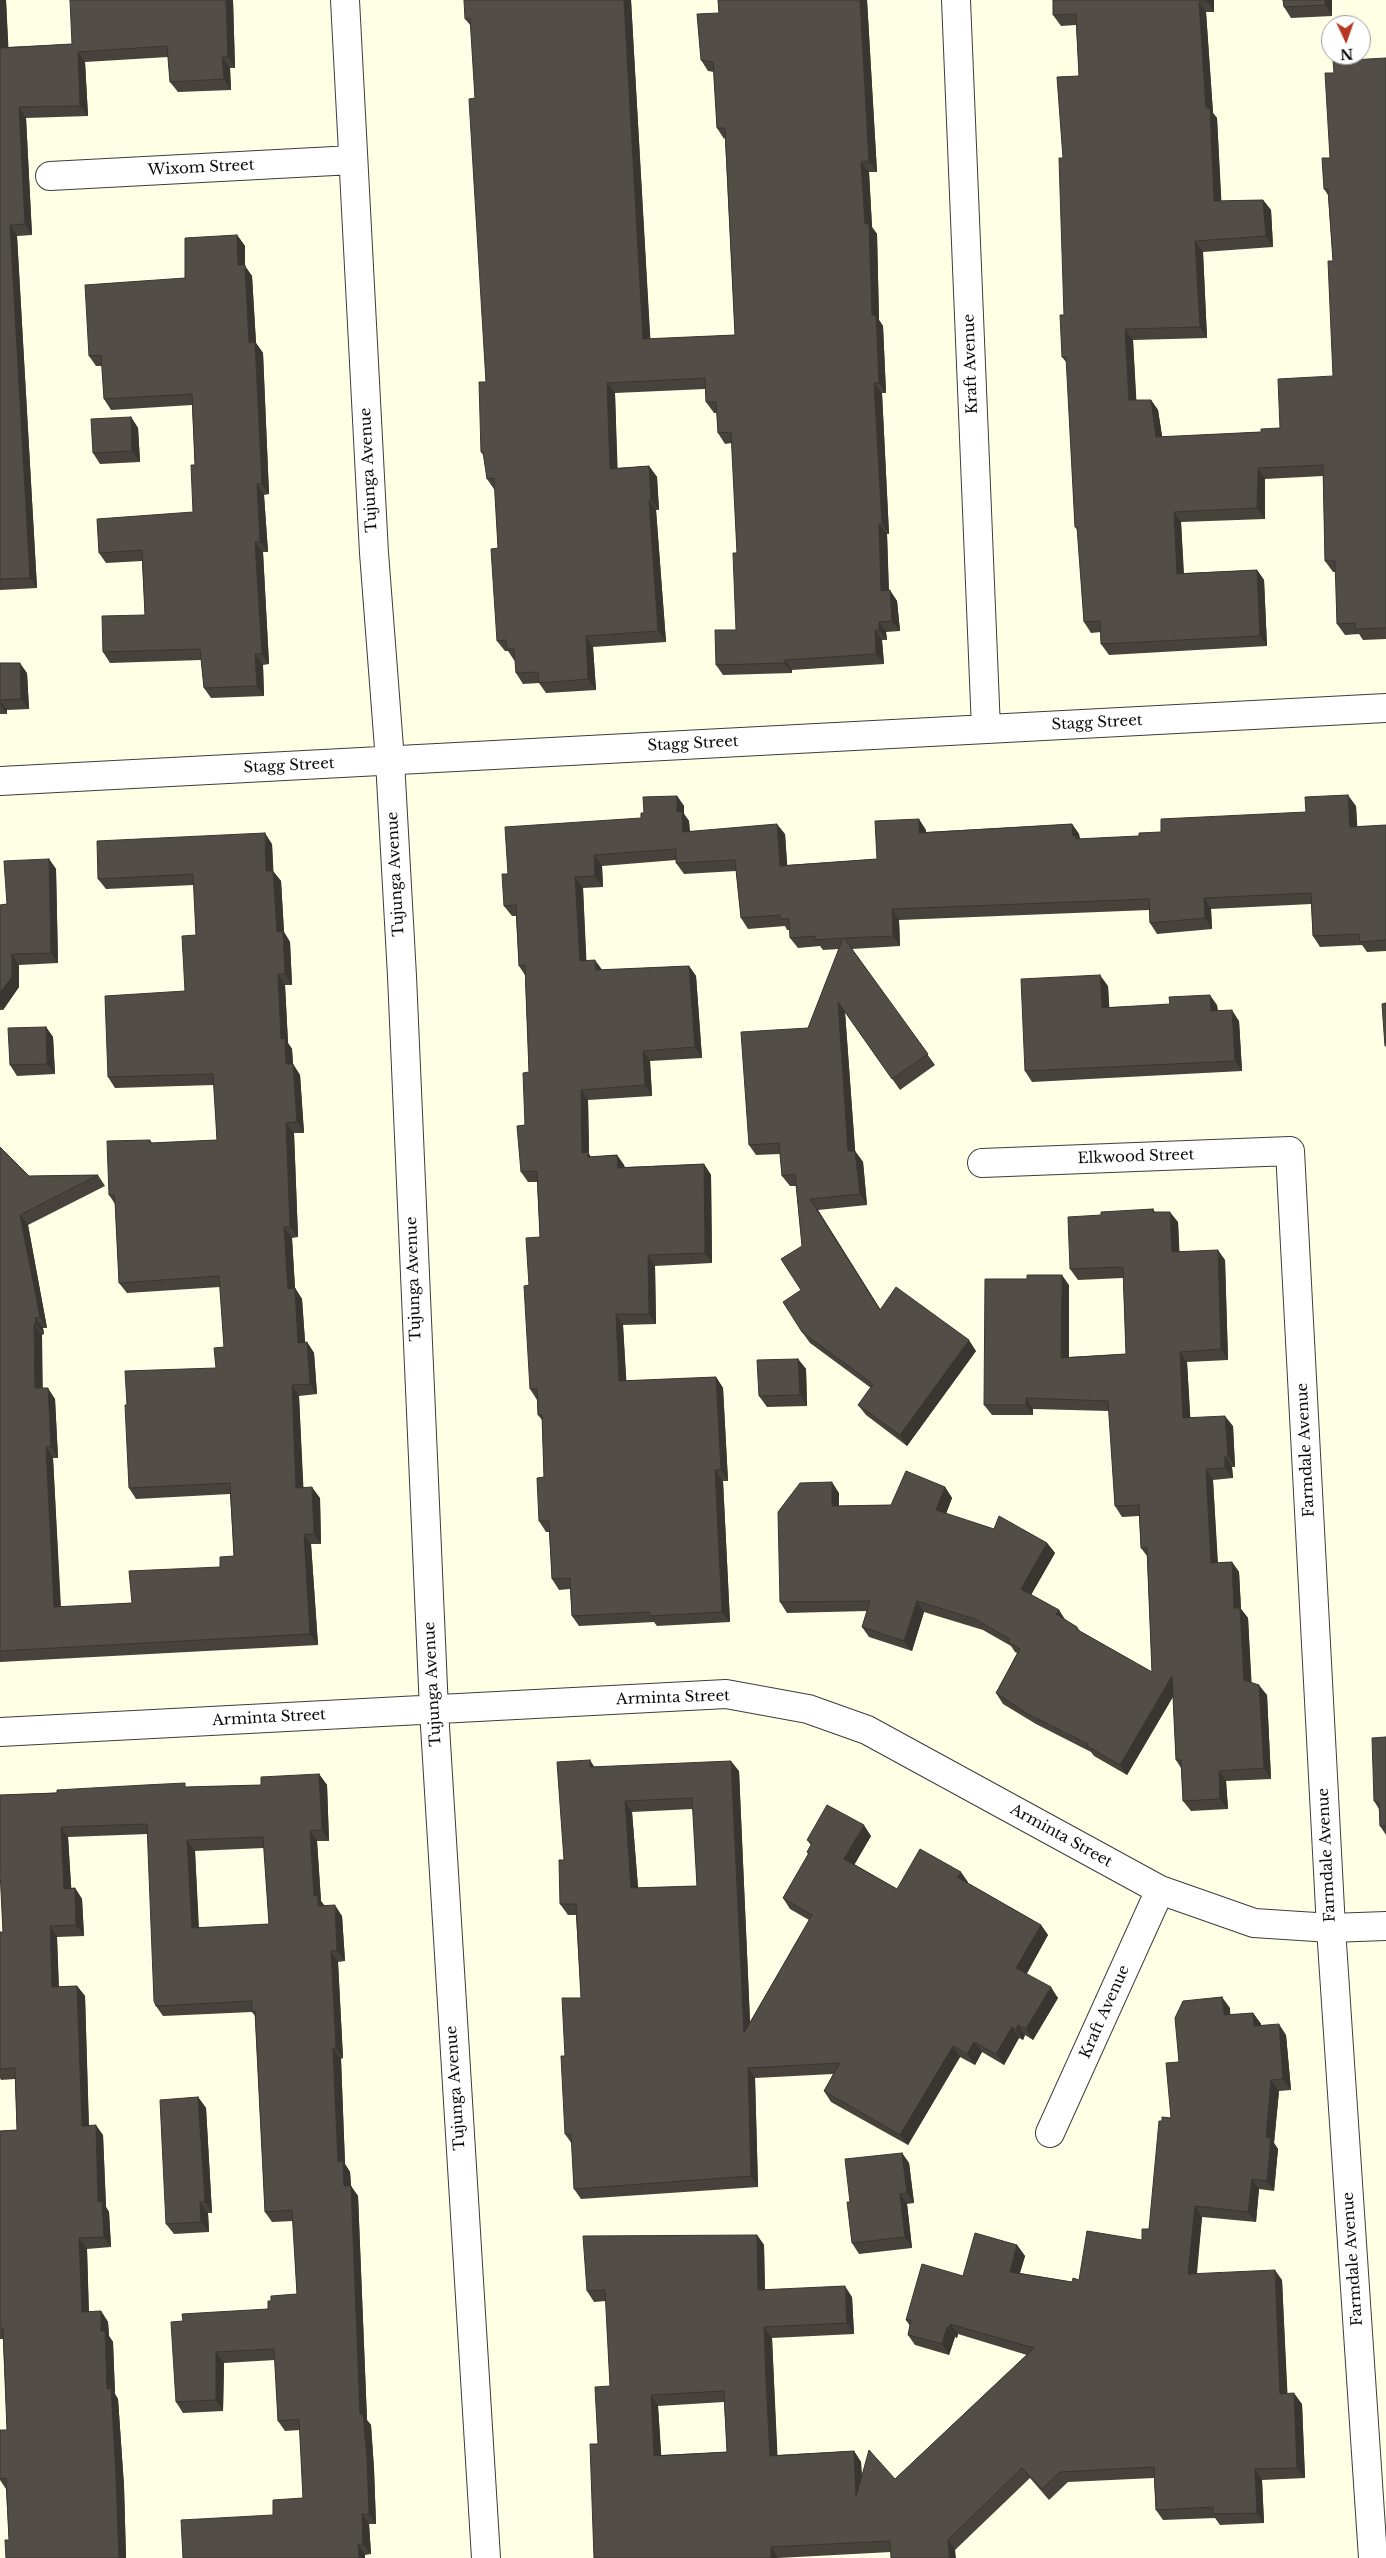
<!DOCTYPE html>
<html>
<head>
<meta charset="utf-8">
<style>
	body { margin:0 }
	#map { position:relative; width:1386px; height:2558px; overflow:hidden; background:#ffffe6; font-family:"Libre Baskerville",serif }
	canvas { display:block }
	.north { position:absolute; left:1321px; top:15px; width:50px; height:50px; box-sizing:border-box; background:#fff; border:1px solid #9d9d9d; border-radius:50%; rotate:177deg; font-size:14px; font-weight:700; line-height:20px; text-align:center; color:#0a0a0a }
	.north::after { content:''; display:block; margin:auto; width:18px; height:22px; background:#b83723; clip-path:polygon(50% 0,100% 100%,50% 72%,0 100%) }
</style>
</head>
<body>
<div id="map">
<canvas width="1386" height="2558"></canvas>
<div class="north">N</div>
</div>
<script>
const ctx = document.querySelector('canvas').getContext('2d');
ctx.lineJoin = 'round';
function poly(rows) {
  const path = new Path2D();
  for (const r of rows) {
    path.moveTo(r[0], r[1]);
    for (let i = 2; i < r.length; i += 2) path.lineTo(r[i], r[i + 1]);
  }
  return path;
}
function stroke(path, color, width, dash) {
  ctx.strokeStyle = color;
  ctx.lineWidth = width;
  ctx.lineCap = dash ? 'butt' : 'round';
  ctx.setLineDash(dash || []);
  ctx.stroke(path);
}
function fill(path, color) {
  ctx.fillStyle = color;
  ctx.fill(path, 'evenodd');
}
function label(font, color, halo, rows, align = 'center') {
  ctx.font = font + ' "Libre Baskerville",serif';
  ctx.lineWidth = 5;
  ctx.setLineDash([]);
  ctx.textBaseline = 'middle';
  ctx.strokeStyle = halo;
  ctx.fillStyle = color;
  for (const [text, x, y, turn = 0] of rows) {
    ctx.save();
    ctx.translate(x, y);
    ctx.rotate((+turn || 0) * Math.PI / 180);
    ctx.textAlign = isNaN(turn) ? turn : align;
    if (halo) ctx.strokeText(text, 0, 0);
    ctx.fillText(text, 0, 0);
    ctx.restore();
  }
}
const minor = poly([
	[345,0,374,553,390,761,402,976,434,1710,486,2558],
	[956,0,986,729],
	[50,176,353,160],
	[0,781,1386,708],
	[982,1163,1290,1151,1331,1928,1373,2558],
	[0,1732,726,1694,808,1709,867,1730,1160,1890,1254,1923,1331,1928,1386,1926],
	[1050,2133,1160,1890]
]);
stroke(minor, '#3d3d3d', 30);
stroke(minor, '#fff', 28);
fill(poly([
	[0,0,6,0,8,47,72,44,233,0,235,68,230,68,231,90,178,92,170,82,168,57,85,62,88,116,26,118,32,235,17,236,37,588,0,590],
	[631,0,650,339,735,335,725,138,724,139,717,128,714,72,708,71,701,60,719,13,718,0,867,0,877,172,869,172,872,227,877,234,879,320,883,326,886,393,882,393,889,534,887,534,889,590,897,601,900,631,886,632,887,640,882,640,884,664,792,670,792,673,723,675,716,665,736,630,737,553,732,443,725,444,718,433,717,413,714,413,706,402,705,389,615,393,617,468,649,466,657,477,659,510,656,510,666,642,593,647,596,690,546,693,539,683,523,684,516,673,515,660,514,660,508,651,505,651,497,641,498,548,495,489,494,489,487,479,484,456,481,452,486,382,475,98,471,26,465,19],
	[1053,0,1214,0,1214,12,1206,12,1213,113,1217,118,1221,201,1263,200,1271,210,1273,247,1203,252,1207,338,1133,340,1136,400,1151,400,1158,410,1162,437,1261,432,1280,428,1333,376,1333,261,1328,195,1324,189,1330,158,1334,73,1386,58,1386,639,1363,640,1359,634,1345,635,1337,624,1336,572,1333,572,1325,561,1323,476,1265,479,1265,519,1181,522,1184,573,1257,570,1264,580,1267,646,1109,655,1101,644,1101,632,1091,633,1084,622,1078,531,1075,527,1067,363,1062,357,1064,315,1063,158,1079,76,1076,25,1061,26,1053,15],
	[1283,0,1332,0,1332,16,1291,18,1284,7],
	[237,235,245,246,245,266,252,276,256,343,263,353,269,494,264,495,268,552,263,552,269,664,263,665,264,696,211,698,204,688,201,660,110,663,103,652,145,615,142,561,106,563,99,553,193,512,195,465,192,405,111,410,104,399,102,366,96,366,89,356],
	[131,417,138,428,140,462,100,464,93,453],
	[0,663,27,673,29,709,7,710,7,714,0,714],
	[677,796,684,806,684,814,689,821,690,831,785,834,787,865,877,859,926,830,926,832,1072,824,1079,834,1080,839,1139,836,1161,832,1356,806,1357,827,1386,825,1386,951,1367,952,1362,945,1320,947,1313,936,1311,904,1211,909,1212,929,1157,934,1150,923,1149,910,899,920,900,946,852,949,935,1065,900,1090,845,1012,855,1151,863,1162,867,1205,818,1210,880,1309,976,1351,907,1446,866,1415,858,1405,871,1388,810,1343,802,1332,801,1290,802,1246,796,1186,790,1186,782,1176,780,1154,756,1155,749,1145,808,1028,839,949,823,950,820,946,798,948,790,938,790,930,787,930,785,926,748,929,741,918,736,871,684,874,676,863,676,860,602,866,603,887,583,888,586,961,602,970,689,966,696,976,702,1058,650,1061,652,1096,588,1100,589,1154,591,1157,617,1155,624,1165,625,1167,704,1164,711,1175,712,1263,655,1266,656,1324,623,1325,626,1381,716,1377,723,1388,728,1481,723,1481,730,1622,657,1626,654,1622,579,1626,572,1616,570,1589,559,1590,552,1579,549,1532,546,1532,539,1521,544,1477,542,1420,538,1415,537,1400,530,1389,529,1285,540,1237,537,1182,528,1182,521,1172,529,1072,525,975,519,966,516,916,512,916,504,906,508,874,641,818,644,813],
	[272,844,273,871,281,881,284,932,290,942,292,985,285,985,288,1043,292,1049,293,1064,300,1075,304,1133,294,1133,298,1237,292,1238,295,1288,302,1299,305,1343,307,1342,314,1353,317,1394,299,1396,303,1488,320,1498,321,1544,311,1544,318,1645,0,1662,0,1147,29,1176,98,1175,105,1186,28,1225,47,1328,43,1328,44,1334,42,1335,42,1388,55,1399,58,1458,53,1458,61,1607,132,1603,220,1567,234,1556,230,1494,136,1499,129,1488,127,1405,216,1368,224,1347,220,1287,127,1293,119,1283,115,1204,109,1195,150,1140,152,1143,217,1140,214,1085,115,1088,108,1077,185,991,196,935,194,885,106,889,98,879],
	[49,859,56,869,58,963,19,965,19,987,3,1010,0,1010,0,905,7,904],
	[1108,986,1109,1007,1217,1005,1218,1011,1239,1021,1242,1071,1032,1082,1025,1071],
	[46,1027,53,1037,55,1074,17,1076,10,1065],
	[1153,1209,1155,1212,1178,1222,1179,1251,1225,1260,1228,1360,1187,1362,1190,1417,1233,1426,1235,1467,1232,1467,1233,1478,1213,1480,1218,1563,1232,1562,1239,1572,1241,1609,1248,1618,1251,1682,1267,1695,1271,1779,1226,1781,1228,1809,1191,1811,1183,1801,1181,1768,1176,1760,1173,1697,1127,1775,1094,1756,1091,1752,1036,1724,1003,1704,996,1693,1017,1653,1015,1652,1011,1646,983,1630,924,1612,912,1651,869,1637,862,1627,867,1611,787,1613,780,1602,839,1493,839,1506,891,1505,945,1487,952,1498,946,1514,994,1529,1047,1543,1055,1553,1031,1595,1059,1610,1065,1620,1077,1627,1080,1631,1152,1672,1147,1556,1141,1548,1139,1516,1122,1517,1115,1506,1109,1411,1033,1409,1033,1415,992,1415,984,1405,1069,1285,1069,1357,1126,1354,1123,1278,1078,1280,1070,1269,1101,1215],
	[798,1359,806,1369,807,1406,767,1407,759,1396],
	[1386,1737,1386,1835,1380,1826,1379,1809,1374,1801],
	[594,1767,739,1771,750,2022,809,1920,790,1909,783,1898,808,1854,807,1852,811,1845,807,1840,871,1836,854,1864,897,1889,968,1882,968,1883,1041,1925,1048,1935,1026,1974,1058,1998,1033,2040,1025,2035,1023,2040,1019,2038,1004,2065,982,2052,975,2065,960,2057,908,2145,831,2102,824,2091,833,2074,755,2078,758,2187,581,2199,574,2189,572,2144,565,2134,565,2056,581,1998,576,1915,568,1915,560,1904,564,1860],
	[693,1809,697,1886,638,1888,632,1812],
	[319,1774,327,1785,329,1841,317,1841,321,1901,325,1906,342,1916,345,1961,338,1962,343,2058,341,2059,345,2164,350,2172,351,2186,358,2196,367,2420,371,2425,374,2469,376,2524,369,2524,371,2554,365,2555,365,2558,183,2558,273,2515,303,2498,300,2430,285,2431,278,2421,275,2360,224,2363,223,2411,183,2413,176,2402,183,2321,268,2309,271,2301,297,2294,293,2221,272,2222,265,2212,255,2016,252,2012,163,2016,156,2006,148,1834,68,1837,71,1888,75,1888,82,1899,84,1936,57,1937,59,1987,77,1986,85,1996,89,2125,103,2135,106,2207,109,2212,111,2247,87,2249,89,2312,101,2311,108,2322,109,2336,113,2342,115,2394,118,2399,124,2486,126,2558,6,2558,9,2540,6,2489,0,2480,0,2430,7,2430,3,2339,0,2339,0,2131,17,2130,15,2079,1,2080,0,2078,0,1932,3,1932,0,1795,187,1787,261,1785],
	[264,1848,269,1924,199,1928,195,1851],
	[1230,2008,1230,2015,1253,2013,1261,2024,1261,2025,1286,2035,1291,2090,1279,2091,1274,2143,1278,2149,1274,2191,1259,2189,1256,2222,1202,2217,1197,2274,1282,2280,1287,2394,1302,2404,1305,2478,1262,2480,1264,2523,1220,2525,1215,2518,1163,2520,1156,2510,1154,2478,1068,2482,1049,2500,1030,2478,955,2550,891,2552,778,2558,598,2444,610,2386,606,2301,594,2302,587,2291,757,2235,764,2245,765,2289,852,2297,854,2334,772,2338,777,2455,854,2451,861,2462,862,2476,895,2479,1027,2355,958,2334,957,2338,955,2337,949,2355,915,2345,908,2335,910,2326,906,2320,963,2276,1017,2245,1025,2256,1020,2273,1072,2282,1079,2280,1142,2240,1149,2229,1162,2121,1171,2118,1179,2062],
	[724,2402,727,2452,661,2455,658,2406],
	[198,2097,206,2108,212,2213,208,2213,209,2232,174,2234,166,2224],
	[902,2153,909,2163,914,2203,907,2204,912,2248,859,2254,852,2243,850,2202]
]), '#47423c');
fill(poly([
	[0,0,6,0,9,58,1,48,0,23],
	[226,0,233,0,235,68,228,57],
	[624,0,631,0,651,350,643,339],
	[860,0,867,0,877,172,869,161],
	[1207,0,1214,0,1214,12,1207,1],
	[1325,0,1332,0,1332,16,1325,5],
	[1199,2,1206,12,1213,113,1217,118,1222,212,1214,201,1206,108],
	[78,52,85,62,88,116,80,106],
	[222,57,230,68,231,90,224,79],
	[19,107,26,118,32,235,25,224],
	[861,162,869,172,872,227,877,234,879,320,883,326,886,393,879,383,872,315,865,224],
	[1263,200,1271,210,1273,247,1266,236],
	[10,225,17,236,37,588,30,578],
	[237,235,245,246,245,266,252,276,256,343,263,353,269,494,262,484,249,343,238,265],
	[1195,241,1203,252,1207,338,1200,327],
	[1125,329,1133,340,1137,411,1129,400],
	[607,383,615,393,618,479,610,469],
	[874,383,882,393,889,534,882,524],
	[1151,400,1158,410,1164,448,1156,437],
	[131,417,138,428,140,462,132,451],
	[649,466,657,477,659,510,651,500],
	[1258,468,1265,479,1265,519,1257,508],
	[257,484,264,495,268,552,260,542],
	[649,500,656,510,666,642,658,631],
	[1174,512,1181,522,1184,584,1177,574],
	[879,524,887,534,889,601,881,591],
	[255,542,263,552,269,664,262,654],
	[1257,570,1264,580,1267,646,1260,636],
	[890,590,897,601,900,631,892,621],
	[879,622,886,632,887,640,879,630],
	[875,630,882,640,884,664,876,654],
	[586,636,593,647,596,690,588,679],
	[255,654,263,665,264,696,257,686],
	[785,660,792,670,792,673,784,663],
	[20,663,27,673,29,709,21,699],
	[0,701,7,710,7,714,0,704],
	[1348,795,1356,806,1358,838,1350,827],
	[677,796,684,806,684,814,689,821,690,842,683,832,677,812],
	[919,819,926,830,927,843,919,833],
	[777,824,785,834,788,876,780,866],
	[1072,824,1079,834,1080,842,1073,836],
	[265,833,272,844,274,881,266,871],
	[594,855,602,866,603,887,595,876],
	[49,859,56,869,58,963,51,953],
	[273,871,281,881,284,932,290,942,292,985,285,974,277,932],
	[575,877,583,888,587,972,580,961],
	[1204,898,1211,909,1212,929,1205,918],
	[892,909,899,920,900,946,893,936],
	[12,954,19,965,19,987,3,1010,0,1005,0,993],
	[595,960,603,971,596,970],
	[689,966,696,976,702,1058,695,1047],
	[278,974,285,985,288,1043,292,1049,293,1064,300,1075,304,1133,297,1122,281,1039],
	[1100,975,1108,986,1110,1018,1102,1008],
	[1210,995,1217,1005,1218,1022,1211,1011],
	[838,1002,845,1012,856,1162,848,1151],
	[1232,1010,1239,1021,1242,1071,1235,1061],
	[46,1027,53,1037,55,1074,47,1064],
	[643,1051,650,1061,652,1096,645,1085],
	[581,1090,588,1100,589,1154,595,1163,582,1153],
	[286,1123,294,1133,298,1237,290,1227],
	[855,1151,863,1162,867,1205,860,1194],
	[617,1155,624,1165,625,1178,618,1168],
	[704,1164,711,1175,712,1263,705,1253],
	[810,1199,818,1210,887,1320,880,1310],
	[1170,1212,1178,1222,1180,1262,1172,1252],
	[20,1215,28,1225,47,1328,40,1317],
	[284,1227,292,1238,295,1288,302,1299,306,1354,298,1343,288,1289],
	[1218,1250,1225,1260,1228,1360,1221,1349],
	[648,1255,655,1266,656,1324,649,1314],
	[1062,1275,1069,1285,1069,1368,1061,1358],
	[616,1314,623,1325,627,1391,619,1381],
	[35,1318,43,1328,44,1334,36,1324],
	[34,1324,42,1335,43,1399,35,1388],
	[969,1340,976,1351,907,1446,900,1435],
	[307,1342,314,1353,317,1394,310,1384],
	[1180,1352,1187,1362,1191,1428,1183,1418],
	[798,1359,806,1369,807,1406,800,1395],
	[716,1377,723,1388,728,1481,721,1470],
	[292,1385,299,1396,304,1499,296,1488],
	[48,1388,55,1399,58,1458,51,1447],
	[1026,1398,1033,1409,1033,1415,1026,1405],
	[1225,1416,1233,1426,1235,1467,1228,1456],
	[46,1447,53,1458,61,1618,54,1607],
	[1225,1456,1232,1467,1233,1478,1225,1468],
	[1206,1469,1213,1480,1218,1573,1211,1563],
	[715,1470,723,1481,730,1622,722,1612],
	[832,1482,839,1493,839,1517,832,1506],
	[312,1487,320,1498,321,1544,314,1534],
	[945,1487,952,1498,943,1521,936,1510],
	[304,1534,311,1544,318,1645,310,1634],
	[1047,1543,1055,1553,1028,1600,1021,1589],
	[1232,1562,1239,1572,1241,1609,1248,1618,1252,1690,1244,1680,1234,1608],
	[917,1601,924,1612,912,1651,904,1641],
	[1059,1610,1066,1621,1056,1614],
	[1172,1676,1179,1686,1127,1775,1120,1765],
	[1259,1685,1267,1695,1271,1779,1264,1768],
	[590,1760,597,1771,590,1767],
	[731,1761,739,1771,751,2044,744,2033],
	[1219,1771,1226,1781,1228,1809,1220,1799],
	[319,1774,327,1785,329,1841,322,1830],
	[625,1801,632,1812,639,1899,631,1888],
	[864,1825,871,1836,852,1869,844,1859],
	[61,1827,68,1837,72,1899,64,1889],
	[310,1831,317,1841,321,1901,325,1907,318,1906,314,1896],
	[187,1840,195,1851,199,1939,192,1928],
	[961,1872,968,1882,965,1888,957,1877],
	[75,1888,82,1899,84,1936,76,1925],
	[335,1905,342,1916,345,1961,337,1951],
	[1041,1925,1048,1935,1024,1979,1016,1968],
	[50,1926,57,1937,59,1997,52,1987],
	[331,1951,338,1962,343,2058,336,2048],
	[77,1986,85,1996,89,2136,82,2126],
	[1051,1987,1058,1998,1033,2040,1026,2029],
	[1222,1997,1230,2008,1231,2026,1224,2015],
	[1253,2013,1261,2024,1261,2036,1254,2026],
	[1279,2024,1286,2035,1291,2090,1283,2079],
	[1018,2025,1025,2035,1023,2040,1016,2030],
	[1012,2027,1019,2038,1004,2065,996,2054],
	[974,2042,982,2052,975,2065,967,2054],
	[953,2046,960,2057,908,2145,900,2135],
	[333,2048,341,2059,345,2164,350,2172,351,2186,358,2196,367,2420,371,2425,374,2469,376,2524,369,2514,360,2414,344,2186,338,2162],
	[748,2068,755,2078,758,2187,751,2176],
	[1271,2080,1279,2091,1274,2143,1278,2149,1274,2191,1267,2181,1266,2137],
	[198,2097,206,2108,212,2213,205,2202],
	[96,2125,103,2135,106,2207,109,2212,111,2247,104,2237,98,2202],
	[902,2153,909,2163,914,2203,907,2193],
	[1252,2179,1259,2189,1256,2222,1248,2212],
	[900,2194,907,2204,912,2248,905,2237],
	[200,2202,208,2213,209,2232,201,2222],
	[1195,2206,1202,2217,1195,2285,1188,2274],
	[757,2235,764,2245,765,2300,758,2290],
	[79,2238,87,2249,89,2322,82,2312],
	[1017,2245,1025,2256,1017,2282,1010,2272],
	[1275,2270,1282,2280,1288,2404,1280,2394],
	[845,2286,852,2297,854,2334,847,2323],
	[101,2311,108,2322,109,2336,113,2342,115,2394,118,2399,124,2486,126,2558,119,2558,107,2389,101,2331],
	[950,2324,958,2334,957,2338,949,2328],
	[764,2327,772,2338,778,2466,770,2456],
	[947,2327,955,2337,949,2355,942,2344],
	[216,2352,224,2363,223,2411,216,2400],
	[1294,2393,1302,2404,1305,2478,1297,2468],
	[651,2395,658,2406,662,2466,654,2456],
	[854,2451,861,2462,863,2507,856,2497],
	[1255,2469,1262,2480,1264,2523,1257,2513],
	[362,2514,369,2524,371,2554,363,2544],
	[948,2540,955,2550,956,2558,949,2558],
	[358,2544,365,2555,365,2558,359,2558],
	[771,2547,778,2558,771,2558]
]), '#393631');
const building = poly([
	[70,0,226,0,228,57,222,57,224,79,170,82,167,46,78,52,80,106,19,107,25,224,10,225,30,578,0,579,0,23,1,48,72,44,70,0],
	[464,0,624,0,643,339,735,335,725,128,717,128,713,62,701,60,697,14,719,13,718,0,860,0,869,161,861,162,865,224,869,224,872,315,876,315,879,383,874,383,882,524,879,524,881,591,890,590,892,621,879,622,879,630,875,630,876,654,785,660,784,663,716,665,715,630,736,630,733,553,737,553,731,432,718,433,716,402,706,402,705,378,607,383,610,469,649,466,651,500,649,500,658,631,586,636,588,679,539,683,538,672,516,673,514,649,507,649,506,640,497,641,491,549,498,548,494,478,487,479,483,452,481,452,479,382,486,382,469,99,475,98,470,18,465,19,464,0],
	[1053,0,1207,0,1207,1,1199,2,1206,108,1210,108,1214,201,1263,200,1266,236,1195,241,1200,327,1125,329,1129,400,1151,400,1156,437,1261,432,1261,429,1280,428,1278,379,1333,376,1328,261,1333,261,1328,189,1324,189,1322,158,1330,158,1325,73,1334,73,1333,61,1386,58,1386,628,1355,629,1355,623,1337,624,1335,561,1325,561,1323,465,1258,468,1257,508,1174,512,1177,574,1257,570,1260,636,1101,644,1100,621,1084,622,1077,527,1075,527,1066,357,1062,357,1060,315,1064,315,1059,158,1063,158,1057,77,1079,76,1076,14,1053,15,1053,0],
	[1283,0,1325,0,1325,5,1284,7,1283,0],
	[237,235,238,265,245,265,249,343,255,342,262,484,257,484,260,542,255,542,262,654,255,654,257,686,204,688,200,649,103,652,102,616,145,615,142,550,99,553,97,519,193,512,191,465,195,465,192,394,104,399,101,355,89,356,85,285,185,278,185,238,237,235],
	[131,417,132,451,93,453,91,419,131,417],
	[0,663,20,663,21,699,0,700,0,663],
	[1348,795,1350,827,1386,825,1386,940,1360,942,1359,934,1313,936,1311,893,1204,898,1205,918,1150,923,1149,899,892,909,893,936,844,938,928,1054,892,1079,838,1002,848,1151,855,1151,860,1194,810,1199,880,1310,896,1287,969,1340,900,1435,858,1405,873,1384,802,1332,783,1302,801,1290,781,1259,802,1246,795,1174,782,1176,779,1143,749,1145,741,1032,808,1028,843,938,815,940,815,936,790,938,789,919,780,919,780,915,741,918,735,860,676,863,676,849,594,855,595,876,575,877,580,961,595,960,596,970,689,966,695,1047,643,1051,645,1085,581,1090,582,1153,588,1152,588,1157,617,1155,618,1168,704,1164,705,1253,648,1255,649,1314,616,1314,619,1381,716,1377,721,1470,715,1470,722,1612,650,1616,649,1612,572,1616,570,1578,552,1579,549,1521,539,1521,537,1478,544,1477,542,1415,538,1415,537,1389,530,1389,524,1286,529,1285,526,1238,540,1237,537,1171,521,1172,517,1126,525,1125,523,1073,529,1072,525,965,519,966,516,905,504,906,502,874,508,874,505,827,641,818,641,813,644,813,643,797,677,796,677,812,682,811,683,832,777,824,780,866,877,859,875,821,919,819,919,833,1072,824,1073,836,1076,836,1076,839,1139,836,1139,833,1161,832,1161,819,1306,812,1305,797,1348,795],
	[265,833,266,871,273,871,277,932,283,931,285,974,278,974,281,1039,285,1038,286,1064,293,1064,297,1122,286,1123,290,1227,284,1227,288,1289,295,1288,298,1343,307,1342,310,1384,292,1385,296,1488,312,1487,314,1534,304,1534,310,1634,0,1651,0,1147,29,1176,98,1175,20,1215,40,1317,35,1318,36,1324,34,1324,35,1388,48,1388,51,1447,46,1447,54,1607,132,1603,129,1571,220,1567,220,1557,234,1556,230,1483,129,1488,125,1405,127,1405,125,1371,216,1368,214,1348,224,1347,219,1276,119,1283,115,1201,114,1195,109,1195,107,1141,150,1140,150,1143,217,1140,213,1074,108,1077,105,996,185,991,182,936,196,935,193,874,98,879,97,841,265,833],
	[49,859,51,953,12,954,12,977,0,993,0,905,7,904,4,861,49,859],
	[1100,975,1102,1008,1170,1004,1169,997,1210,995,1211,1011,1232,1010,1235,1061,1025,1071,1021,979,1100,975],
	[1386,1003,1386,1046,1385,1046,1382,1004,1386,1003],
	[46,1027,47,1064,10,1065,8,1028,46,1027],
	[1153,1209,1153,1212,1170,1212,1172,1252,1218,1250,1221,1349,1180,1352,1183,1418,1225,1416,1228,1456,1225,1456,1225,1468,1206,1469,1211,1563,1232,1562,1234,1608,1240,1608,1244,1680,1259,1685,1264,1768,1219,1771,1220,1799,1183,1801,1181,1760,1176,1760,1172,1676,1120,1765,1087,1746,1088,1744,1028,1714,996,1693,1020,1649,1008,1642,1010,1639,975,1619,917,1601,904,1641,862,1627,870,1601,780,1602,778,1512,800,1483,832,1482,832,1506,891,1505,906,1471,945,1487,936,1510,994,1529,999,1516,1047,1543,1021,1589,1059,1610,1056,1614,1077,1627,1076,1629,1152,1672,1147,1548,1141,1548,1139,1505,1115,1506,1108,1401,1026,1398,1026,1405,984,1405,985,1279,1027,1279,1027,1275,1062,1275,1061,1358,1126,1354,1123,1267,1070,1269,1068,1217,1101,1215,1101,1212,1153,1209],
	[798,1359,800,1395,759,1396,757,1360,798,1359],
	[1386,1737,1386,1826,1380,1826,1379,1802,1374,1801,1372,1738,1386,1737],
	[590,1760,590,1767,731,1761,744,2033,812,1915,783,1898,809,1853,807,1852,812,1843,807,1840,827,1805,864,1825,844,1859,897,1889,920,1849,961,1872,957,1877,1041,1925,1016,1968,1051,1987,1026,2029,1018,2025,1016,2030,1012,2027,996,2054,974,2042,967,2054,953,2046,900,2135,824,2091,840,2063,748,2068,751,2176,574,2189,571,2134,565,2134,561,2056,565,2056,562,1998,581,1998,576,1904,560,1904,559,1860,564,1860,557,1762,590,1760],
	[692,1798,697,1886,631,1888,625,1801,692,1798],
	[319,1774,322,1830,310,1831,314,1896,318,1896,318,1906,335,1905,337,1951,331,1951,336,2048,333,2048,338,2162,343,2161,344,2186,351,2186,360,2414,363,2414,367,2459,369,2514,362,2514,363,2544,358,2544,359,2558,183,2558,181,2520,273,2515,273,2500,303,2498,299,2419,278,2421,274,2349,216,2352,216,2400,176,2402,171,2322,183,2321,182,2314,268,2309,268,2301,271,2301,271,2296,297,2294,292,2210,265,2212,255,2011,252,2012,252,2001,156,2006,154,2001,147,1824,61,1827,64,1889,75,1888,76,1925,50,1926,52,1987,77,1986,82,2126,96,2125,98,2202,102,2201,104,2237,79,2238,82,2312,101,2311,101,2331,105,2331,107,2389,111,2388,116,2476,119,2558,6,2558,5,2540,9,2540,6,2478,0,2479,0,2430,7,2430,3,2328,0,2328,0,2131,17,2130,15,2068,0,2069,0,1932,3,1932,0,1871,0,1795,57,1793,57,1790,145,1785,185,1783,185,1787,261,1785,261,1777,319,1774],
	[263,1837,269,1924,192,1928,187,1840,263,1837],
	[1222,1997,1224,2015,1253,2013,1254,2026,1279,2024,1283,2079,1271,2080,1266,2137,1271,2138,1267,2181,1252,2179,1248,2212,1195,2206,1188,2274,1275,2270,1280,2394,1294,2393,1297,2468,1255,2469,1257,2513,1213,2514,1213,2507,1156,2510,1154,2467,1060,2472,1042,2489,1022,2468,948,2540,949,2558,891,2558,890,2541,771,2547,771,2558,594,2558,590,2444,598,2444,595,2387,610,2386,605,2290,587,2291,583,2236,757,2235,758,2290,845,2286,847,2323,764,2327,766,2382,770,2456,854,2451,856,2497,869,2450,895,2479,1034,2348,950,2324,949,2328,947,2327,942,2344,908,2335,911,2320,906,2320,922,2264,963,2276,975,2233,1017,2245,1010,2272,1072,2282,1073,2278,1079,2280,1087,2231,1142,2240,1142,2229,1149,2229,1159,2121,1162,2121,1162,2117,1171,2118,1166,2063,1179,2062,1175,2018,1183,2001,1222,1997],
	[724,2391,727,2452,654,2456,651,2395,724,2391],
	[198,2097,205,2202,200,2202,201,2222,166,2224,160,2100,198,2097],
	[902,2153,907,2193,900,2194,905,2237,852,2243,847,2202,850,2202,845,2159,902,2153]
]);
fill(building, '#524d46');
stroke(building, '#393631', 1);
label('15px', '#0a0a0a', '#fff', [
	["Wixom Street",201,168,-3],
	["Kraft Avenue",971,364,-92],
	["Tujunga Avenue",369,470,-93],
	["Stagg Street",1097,723,-3],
	["Stagg Street",693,744,-3],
	["Stagg Street",289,766,-3],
	["Tujunga Avenue",396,874,-93],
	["Elkwood Street",1136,1157,-2],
	["Tujunga Avenue",414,1279,-92],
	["Farmdale Avenue",1306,1450,-93],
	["Tujunga Avenue",433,1684,-93],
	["Arminta Street",673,1698,-2],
	["Arminta Street",269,1718,-3],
	["Arminta Street",1061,1836,29],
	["Farmdale Avenue",1327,1855,-93],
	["Kraft Avenue",1105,2012,-66],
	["Tujunga Avenue",456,2088,-94],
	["Farmdale Avenue",1353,2259,-94]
]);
</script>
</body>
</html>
